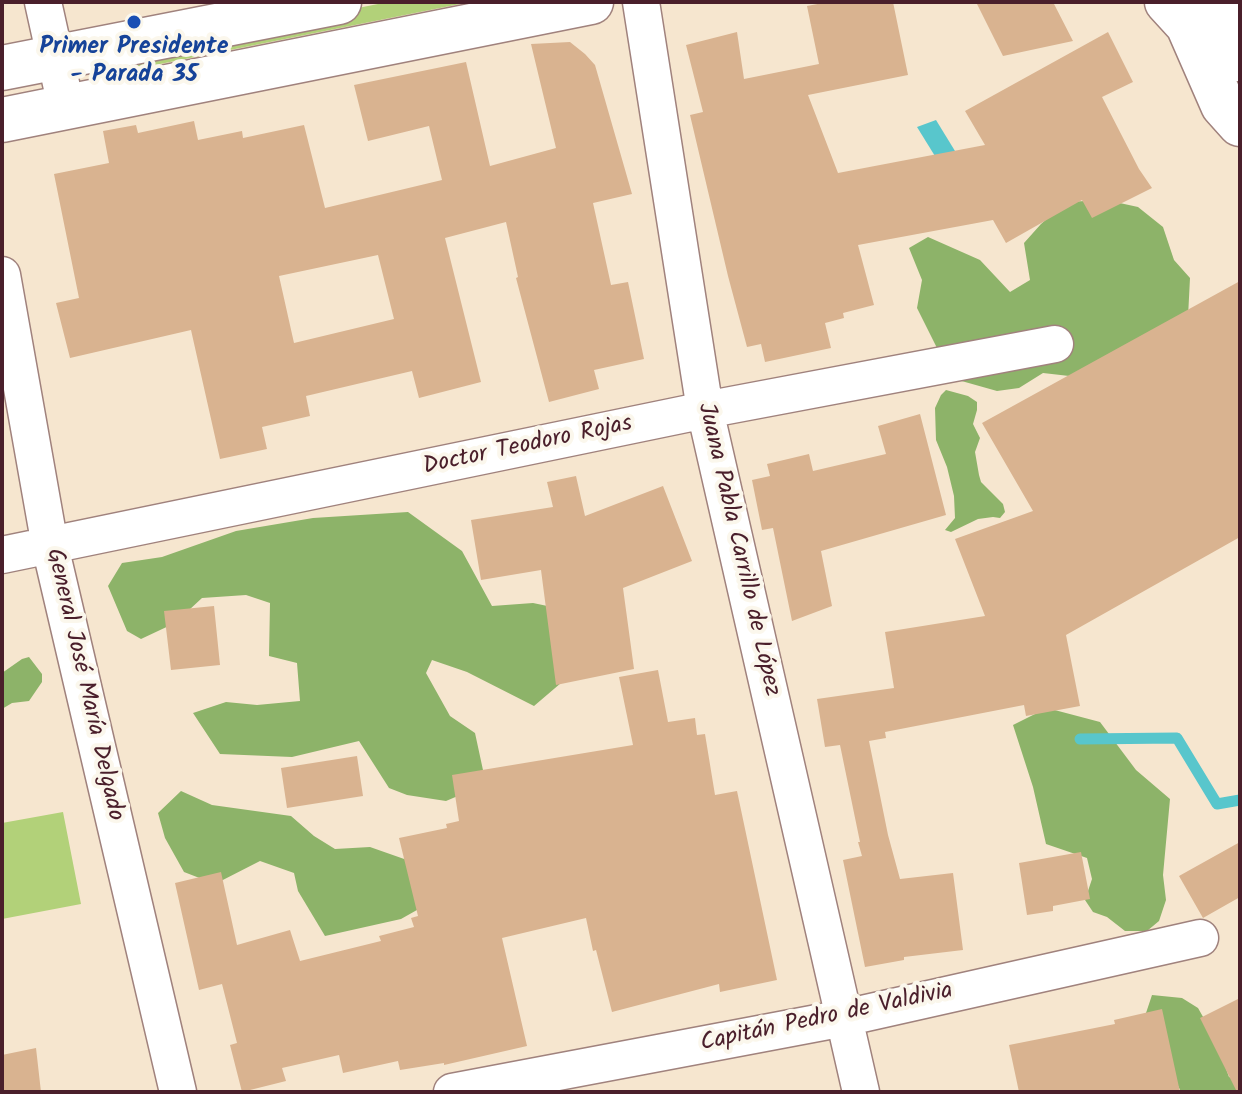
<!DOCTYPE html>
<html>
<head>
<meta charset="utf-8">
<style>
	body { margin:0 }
	#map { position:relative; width:1242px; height:1094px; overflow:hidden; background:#f6e6cf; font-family:Kalam,sans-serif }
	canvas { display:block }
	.frame { position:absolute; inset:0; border:4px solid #4a1f2b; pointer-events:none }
</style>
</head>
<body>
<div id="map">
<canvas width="1242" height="1094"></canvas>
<div class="frame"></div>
</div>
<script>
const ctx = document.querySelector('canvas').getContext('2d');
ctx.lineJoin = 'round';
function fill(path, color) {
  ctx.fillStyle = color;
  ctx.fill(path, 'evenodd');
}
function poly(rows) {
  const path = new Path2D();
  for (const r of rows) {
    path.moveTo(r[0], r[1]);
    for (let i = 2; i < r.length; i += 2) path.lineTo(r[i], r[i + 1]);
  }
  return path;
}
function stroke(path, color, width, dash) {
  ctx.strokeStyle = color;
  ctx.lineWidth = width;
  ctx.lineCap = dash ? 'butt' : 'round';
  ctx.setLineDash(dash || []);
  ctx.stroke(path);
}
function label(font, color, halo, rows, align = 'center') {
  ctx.font = font + ' Kalam,sans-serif';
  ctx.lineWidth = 8;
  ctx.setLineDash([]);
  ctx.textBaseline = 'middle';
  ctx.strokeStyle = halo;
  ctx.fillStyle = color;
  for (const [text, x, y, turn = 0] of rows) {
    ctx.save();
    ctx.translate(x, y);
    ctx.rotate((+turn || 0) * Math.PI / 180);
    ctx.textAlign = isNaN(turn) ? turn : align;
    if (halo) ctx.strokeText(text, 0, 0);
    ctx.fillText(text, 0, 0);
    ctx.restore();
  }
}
fill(poly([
	[388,2,470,2,105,75,97,70,102,59],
	[63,812,81,904,2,919,2,823]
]), '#b2d179');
fill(poly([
	[1106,200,1138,207,1163,227,1174,260,1190,278,1188,317,1078,377,1043,373,1019,388,997,391,958,380,939,352,917,308,922,280,909,248,928,237,980,260,1010,292,1030,280,1024,243,1041,224,1066,202],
	[946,390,968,396,977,402,977,410,973,424,980,438,975,452,979,475,981,482,1003,504,1005,512,1000,518,993,517,978,519,951,532,945,530,955,518,954,496,947,467,936,440,935,408,941,395],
	[408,512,462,551,492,606,533,603,557,608,568,677,534,706,467,672,432,660,426,673,450,716,475,733,486,784,446,801,407,795,389,788,359,741,292,757,220,754,193,713,226,702,257,705,300,701,297,663,269,656,270,603,246,595,202,598,175,623,141,639,127,631,108,586,122,563,162,557,236,531,313,518],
	[29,657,42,674,42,682,29,701,12,703,2,709,2,673,22,659],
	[1047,708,1100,722,1136,770,1170,799,1163,875,1166,900,1159,921,1147,931,1125,931,1107,917,1093,912,1085,900,1092,879,1087,858,1046,844,1033,787,1013,725],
	[181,791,212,805,291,816,314,836,335,849,370,847,407,860,424,906,401,919,325,936,298,891,294,873,260,861,215,884,184,872,165,838,158,813],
	[1152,995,1182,998,1198,1008,1215,1038,1229,1077,1240,1080,1240,1092,1181,1092,1145,1016]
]), '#8db369');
fill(poly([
	[936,120,955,151,938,161,917,127]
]), '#58c6cc');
stroke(poly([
	[1080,739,1177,738,1217,804,1240,800]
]), '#58c6cc', 11);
fill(poly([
	[828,2,893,2,908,75,808,95,838,173,985,145,965,111,1108,32,1133,82,1102,97,1139,169,1152,188,1092,218,1082,200,1006,243,993,220,858,245,874,305,843,313,844,318,825,323,831,348,765,362,761,344,747,347,728,276,690,115,703,112,686,45,737,32,744,79,819,64,807,6],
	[976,2,1053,2,1073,41,1003,56],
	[570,42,585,54,595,65,632,194,593,203,611,285,628,282,644,359,594,370,599,389,549,402,516,278,518,277,506,222,445,238,481,382,419,398,412,371,306,396,310,416,262,427,267,449,220,459,191,330,70,358,56,303,79,298,54,174,109,163,103,131,136,125,138,133,194,121,198,140,242,131,243,138,304,125,325,208,442,180,429,126,368,141,354,85,466,62,490,166,556,148,531,44],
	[378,255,394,319,294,343,279,276],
	[1240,281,1240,537,1066,635,1080,706,1026,716,1024,705,885,732,886,738,869,741,888,835,900,879,953,873,963,950,904,957,904,960,865,967,843,860,862,856,858,842,860,842,840,745,825,747,817,699,894,688,885,632,985,616,955,539,1033,511,982,423],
	[920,414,946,515,821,551,832,606,792,621,773,528,762,530,752,480,770,476,767,464,809,454,813,471,886,454,878,426],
	[576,476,585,516,663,486,692,561,623,588,634,669,556,685,541,570,481,580,471,520,553,507,547,482],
	[214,606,220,665,171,670,164,611],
	[658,670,668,722,695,718,697,735,705,734,715,795,737,791,777,980,720,992,719,984,612,1012,596,950,593,951,586,918,502,938,527,1046,444,1065,444,1063,400,1070,398,1061,343,1073,339,1055,282,1068,286,1081,242,1092,230,1045,237,1043,222,984,199,990,175,883,221,872,237,945,290,930,300,961,381,941,379,936,414,927,411,918,418,916,399,838,447,828,446,824,459,821,452,775,633,745,619,677],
	[357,756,363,796,287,808,281,768],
	[1240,842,1240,897,1203,918,1179,876],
	[1081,852,1090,899,1053,906,1053,911,1027,915,1019,863],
	[1240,998,1240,1092,1237,1092,1200,1018],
	[1162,1009,1180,1092,1019,1092,1009,1045,1115,1024,1114,1020],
	[36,1048,41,1092,2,1092,2,1055]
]), '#d9b390');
const minor = poly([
	[43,2,66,106],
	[641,2,705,410,861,1092],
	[2,275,50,546,178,1092],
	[2,555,705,410,1055,344],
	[452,1092,844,1018,1200,938]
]);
const highway = poly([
	[1167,2,1188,25,1223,105,1240,124],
	[1217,2,1221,22,1229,43,1240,59],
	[2,68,339,2],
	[2,120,591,2]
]);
stroke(minor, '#a0827d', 39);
stroke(highway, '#a0827d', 47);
stroke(minor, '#fff', 36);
stroke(highway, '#fff', 44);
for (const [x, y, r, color] of [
	[134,22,8,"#1a4fb4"]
]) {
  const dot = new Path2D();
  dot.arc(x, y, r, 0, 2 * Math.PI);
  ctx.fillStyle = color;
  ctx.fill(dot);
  stroke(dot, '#fbf7ec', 3);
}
label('bold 24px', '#164399', '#fbf7ec', [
	["Primer Presidente",134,49],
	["- Parada 35",134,77]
]);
label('24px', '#4a1f2b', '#fbf7ec', [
	["Doctor Teodoro Rojas",528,447,-12],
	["Juana Pabla Carrillo de López",737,550,77],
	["General José María Delgado",83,685,77],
	["Capitán Pedro de Valdivia",827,1019,-12]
]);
</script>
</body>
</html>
